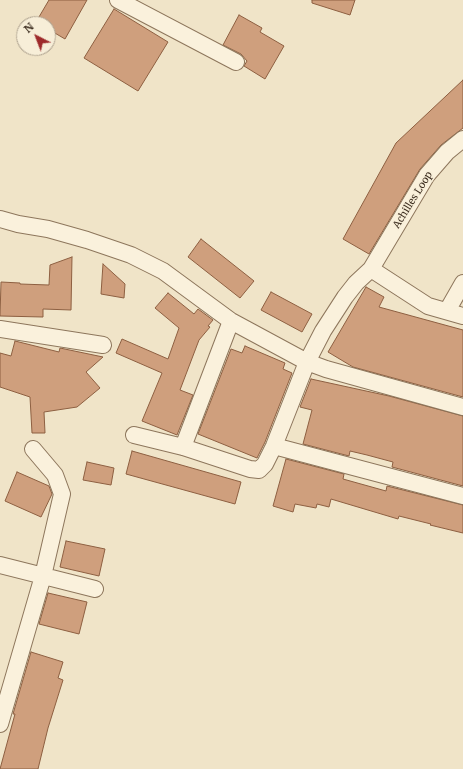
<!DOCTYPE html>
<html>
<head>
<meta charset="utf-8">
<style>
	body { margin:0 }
	#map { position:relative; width:463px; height:769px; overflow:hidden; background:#f0e4c8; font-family:Merriweather,serif }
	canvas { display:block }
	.north { position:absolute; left:16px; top:16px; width:40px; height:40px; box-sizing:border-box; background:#f7eed8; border:1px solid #ada18e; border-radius:50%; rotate:318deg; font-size:11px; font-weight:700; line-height:16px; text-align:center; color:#3d2e20 }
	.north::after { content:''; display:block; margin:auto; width:14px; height:18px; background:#9e2a2b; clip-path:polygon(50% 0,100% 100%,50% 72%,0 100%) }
</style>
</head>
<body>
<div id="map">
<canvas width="463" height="769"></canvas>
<div class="north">N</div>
</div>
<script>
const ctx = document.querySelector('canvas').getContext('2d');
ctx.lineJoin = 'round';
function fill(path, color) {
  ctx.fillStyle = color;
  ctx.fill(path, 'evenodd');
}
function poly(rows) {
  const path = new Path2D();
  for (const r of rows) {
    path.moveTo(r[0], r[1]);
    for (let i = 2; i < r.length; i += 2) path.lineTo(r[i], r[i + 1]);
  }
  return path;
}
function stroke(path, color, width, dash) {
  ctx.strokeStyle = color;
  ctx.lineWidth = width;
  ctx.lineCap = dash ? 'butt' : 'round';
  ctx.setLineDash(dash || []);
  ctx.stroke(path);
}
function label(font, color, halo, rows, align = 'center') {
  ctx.font = font + ' Merriweather,serif';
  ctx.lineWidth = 3;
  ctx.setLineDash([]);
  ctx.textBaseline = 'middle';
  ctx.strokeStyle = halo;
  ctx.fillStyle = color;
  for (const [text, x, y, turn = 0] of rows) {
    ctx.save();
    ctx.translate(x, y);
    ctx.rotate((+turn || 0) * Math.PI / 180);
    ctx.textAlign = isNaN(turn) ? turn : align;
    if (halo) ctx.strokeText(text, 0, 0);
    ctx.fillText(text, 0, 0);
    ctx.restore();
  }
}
const building = poly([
	[49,0,87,0,65,39,48,29,48,24,39,24,36,22,49,0],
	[312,0,355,0,350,15,312,3,312,0],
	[114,9,168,42,138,91,84,58,114,9],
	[239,15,262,28,260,32,284,46,265,79,244,66,247,61,241,54,223,45,239,15],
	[463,80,463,128,441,145,420,169,369,254,343,239,396,143,463,80],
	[201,239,254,281,240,298,188,257,201,239],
	[72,257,71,310,43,309,43,317,0,316,1,282,20,283,20,284,49,285,50,265,72,257],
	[103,264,125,284,124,298,101,294,103,264],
	[366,287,384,297,379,307,463,330,463,397,353,367,328,352,366,287],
	[271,292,312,314,302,332,261,310,271,292],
	[168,293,194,314,198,309,213,320,208,326,210,327,199,340,180,390,193,395,177,435,142,421,162,373,116,353,122,339,168,359,179,328,155,308,168,293],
	[15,341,59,352,60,348,103,357,86,372,100,388,77,407,44,412,45,433,32,433,30,397,0,387,0,353,11,356,15,341],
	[245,346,285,363,283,369,292,373,265,442,257,458,198,434,231,349,242,353,245,346],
	[311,379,389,396,463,416,463,486,392,467,393,462,367,455,350,451,349,456,303,444,312,410,300,407,311,379],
	[132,451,241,482,235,504,126,474,132,451],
	[286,459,344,474,343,479,386,491,387,486,463,505,463,533,430,525,431,524,399,516,398,519,331,499,329,507,317,504,316,508,295,504,293,512,273,506,286,459],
	[87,462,114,468,111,485,83,480,87,462],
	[17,472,49,486,52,494,41,517,5,501,17,472],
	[66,541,105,549,99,576,60,567,66,541],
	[48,593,87,602,79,634,39,624,48,593],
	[31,652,63,662,58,678,63,680,48,728,38,769,0,769,15,714,13,714,31,652]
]);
fill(building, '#cf9f7d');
stroke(building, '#8d5f41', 1);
const minor = poly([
	[118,0,236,62],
	[0,219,18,224,48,229,87,240,131,255,163,271,231,321,307,362,326,369,463,407],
	[371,269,428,306,463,316],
	[447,311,463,283],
	[0,329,103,345],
	[134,435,183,447,250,469,259,470,265,464,274,446,307,362,323,331,345,297,356,283,371,269,427,175,447,152,463,139],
	[274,446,463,496],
	[183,447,231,321],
	[0,565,95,589],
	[0,724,43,576,62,494,55,475,33,449]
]);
stroke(minor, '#8d765c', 18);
stroke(minor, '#faf1dc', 16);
label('10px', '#3d2e20', '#f7eed8', [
	["Achilles Loop",413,200,-58]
]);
</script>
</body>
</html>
